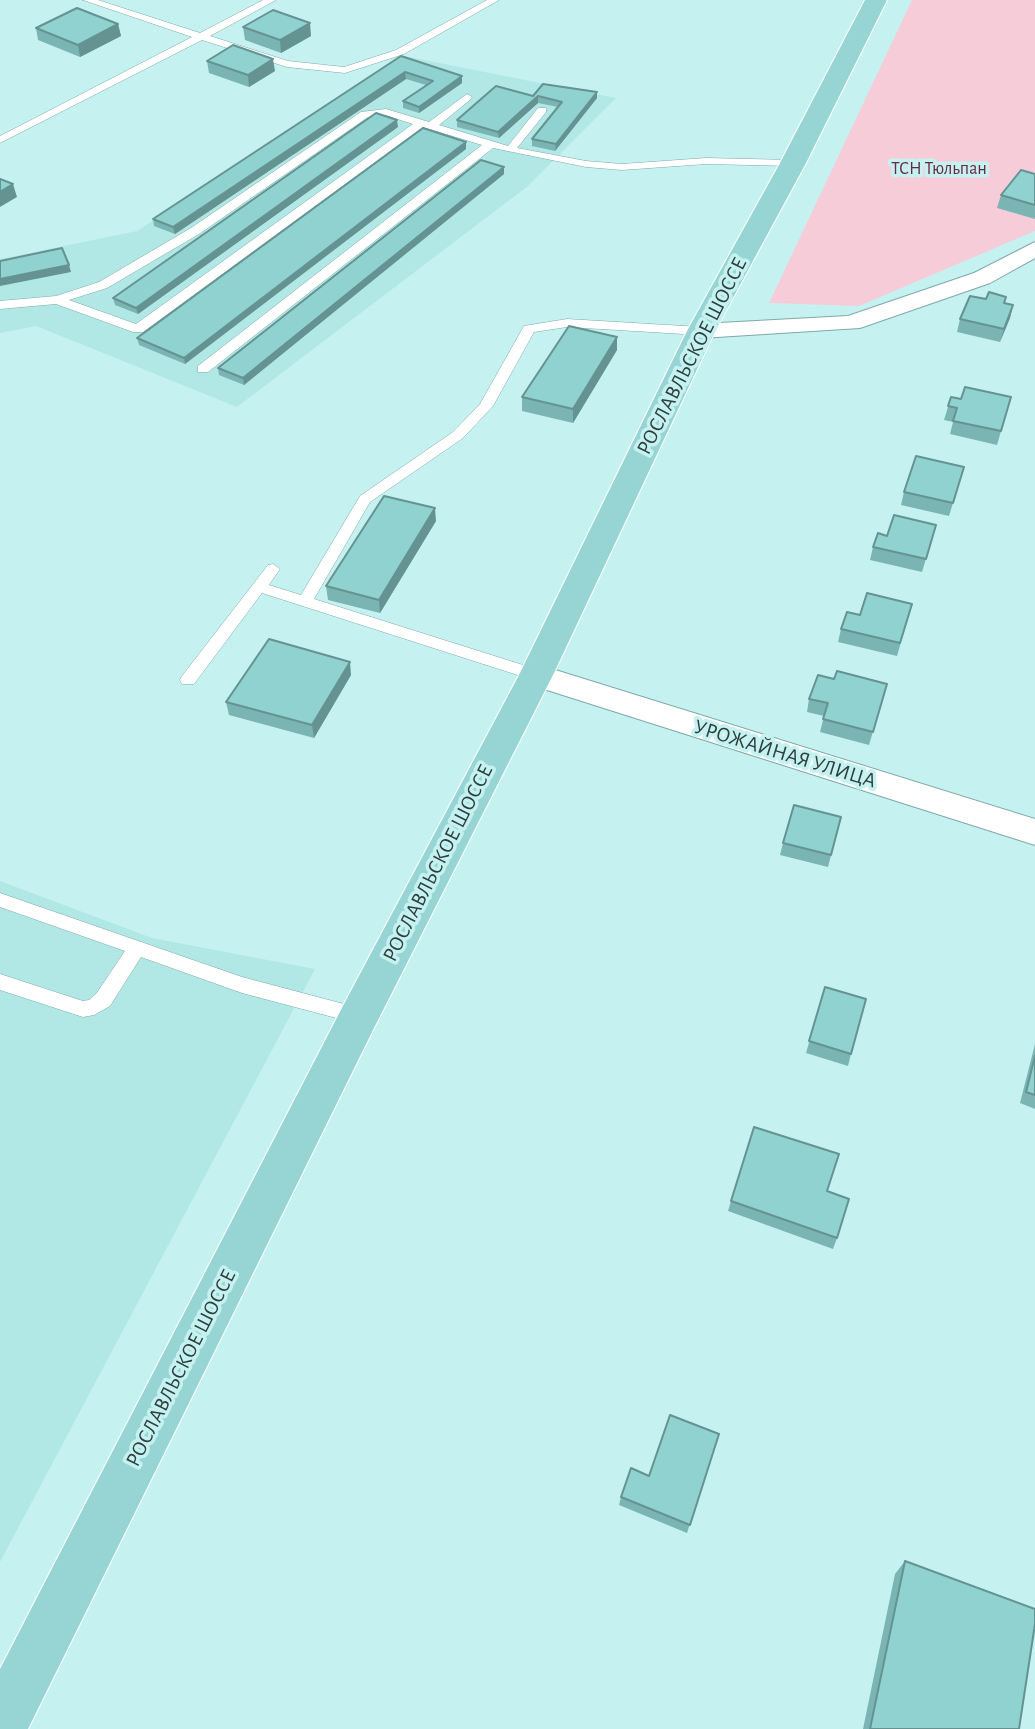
<!DOCTYPE html>
<html>
<head>
<meta charset="utf-8">
<style>
	body { margin:0 }
	canvas { display:block; background:#c5f2f0 }
</style>
</head>
<body>
<canvas width="1035" height="1729"></canvas>
<script>
const ctx = document.querySelector('canvas').getContext('2d');
ctx.lineJoin = 'round';
function fill(path, color) {
  ctx.fillStyle = color;
  ctx.fill(path, 'evenodd');
}
function poly(rows) {
  const path = new Path2D();
  for (const r of rows) {
    path.moveTo(r[0], r[1]);
    for (let i = 2; i < r.length; i += 2) path.lineTo(r[i], r[i + 1]);
  }
  return path;
}
function stroke(path, color, width, dash) {
  ctx.strokeStyle = color;
  ctx.lineWidth = width;
  ctx.lineCap = dash ? 'butt' : 'round';
  ctx.setLineDash(dash || []);
  ctx.stroke(path);
}
function label(font, color, halo, rows, align = 'center') {
  ctx.font = font + ' "Alegreya Sans",sans-serif';
  ctx.lineWidth = 7;
  ctx.setLineDash([]);
  ctx.textBaseline = 'middle';
  ctx.strokeStyle = halo;
  ctx.fillStyle = color;
  for (const [text, x, y, turn = 0] of rows) {
    ctx.save();
    ctx.translate(x, y);
    ctx.rotate((+turn || 0) * Math.PI / 180);
    ctx.textAlign = isNaN(turn) ? turn : align;
    if (halo) ctx.strokeText(text, 0, 0);
    ctx.fillText(text, 0, 0);
    ctx.restore();
  }
}
fill(poly([
	[404,56,616,98,528,186,237,407,36,326,0,333,0,259,137,231],
	[0,881,152,938,315,969,0,1562]
]), '#b1e8e6');
fill(poly([
	[912,0,1035,0,1035,231,859,306,769,303]
]), '#f7ccd9');
const lane = poly([
	[83,0,98,0,200,33,263,0,276,0,210,36,288,61,344,67,396,50,487,0,499,0,404,54,345,73,287,67,202,40,0,143,0,136,192,37,83,0],
	[467,94,472,97,471,99,439,125,508,146,538,108,546,108,546,112,517,148,586,161,622,164,706,158,793,160,799,163,793,166,706,164,622,170,586,167,493,148,208,372,198,372,198,366,482,145,423,127,143,332,133,332,56,304,0,309,0,301,56,296,99,282,191,228,361,112,386,109,429,122,467,94],
	[385,115,413,124,136,324,69,300,107,288,199,234,368,117,385,115],
	[567,319,701,327,707,331,701,335,567,327,534,332,493,406,463,438,370,502,314,599,542,671,544,675,542,679,530,679,262,593,194,684,182,684,180,680,182,676,268,565,273,564,280,569,269,585,301,595,360,496,453,432,480,404,524,326,567,319],
	[0,893,242,977,359,1008,366,1010,368,1016,366,1022,359,1024,242,993,141,957,110,1006,94,1015,83,1017,0,990,0,974,83,1001,89,1000,96,994,125,951,0,907,0,893]
]);
const street = poly([
	[1035,242,1035,258,990,283,860,328,701,338,692,336,689,331,692,326,701,324,848,316,974,273,1035,242],
	[536,664,1035,819,1035,845,525,683,521,675,525,667,536,664]
]);
const primary = poly([
	[865,0,887,0,806,163,715,331,553,675,374,1028,28,1729,0,1729,0,1669,344,1004,519,675,687,331,780,163,865,0]
]);
stroke(lane, '#7fa9a8', 1);
stroke(street, '#7fa9a8', 2);
stroke(primary, '#fff', 2);
fill(lane, '#fff');
fill(street, '#fff');
fill(primary, '#97d5d4');
fill(poly([
	[118,24,121,36,80,57,38,40,36,28],
	[243,27,311,36,281,53,245,40],
	[401,56,462,83,419,113,403,108,403,101,426,85,406,79,175,234,154,226,153,219],
	[207,61,275,71,249,87,209,73],
	[533,96,597,98,555,151,532,146,532,139,558,107,538,103,499,138,457,127,457,120],
	[398,127,138,314,115,305,113,298],
	[466,142,466,149,185,364,139,345,137,338],
	[504,167,504,174,244,385,219,375,218,368],
	[1035,174,1035,219,997,208,1001,195],
	[1006,297,1004,303,1013,305,1010,318,1000,342,957,332,960,319,986,299],
	[617,337,617,350,573,423,522,411,522,397],
	[951,397,961,399,1011,397,997,445,950,434,953,422,944,420],
	[964,467,949,516,901,505,904,492],
	[436,521,380,613,328,600,326,586],
	[936,525,922,572,870,560,873,547,887,536],
	[912,604,897,656,838,642,841,629,860,615],
	[351,675,314,738,229,715,226,702],
	[834,679,887,684,869,745,820,732,824,716,807,712,809,699],
	[841,817,828,867,780,855,783,843],
	[825,987,851,1054,848,1066,806,1053],
	[1035,1044,1035,1109,1020,1103],
	[827,1191,837,1238,833,1249,728,1211,731,1201],
	[719,1434,687,1533,619,1505,621,1497,649,1476],
	[905,1561,1019,1729,863,1729,895,1574]
]), '#7bb5b3');
fill(poly([
	[310,23,311,36,281,53,280,40],
	[118,24,121,36,80,57,78,45],
	[273,59,275,71,249,87,248,75],
	[405,72,406,79,175,234,173,227],
	[462,76,462,83,419,113,419,107],
	[597,92,597,98,555,151,556,144],
	[538,96,538,103,499,138,498,132],
	[397,120,398,127,138,314,136,308],
	[466,142,466,149,185,364,184,358],
	[504,167,504,174,244,385,243,378],
	[13,184,17,197,0,207,0,192],
	[69,265,71,272,0,286,0,279],
	[1013,305,1010,318,1000,342,1004,329],
	[617,337,617,350,573,423,573,409],
	[435,508,436,521,380,613,379,600],
	[350,662,351,675,314,738,312,725]
]), '#649392');
const building = poly([
	[77,8,118,24,78,45,36,28,77,8],
	[273,10,310,23,280,40,243,27,273,10],
	[233,45,273,59,248,75,207,61,233,45],
	[401,56,462,76,419,107,403,101,433,81,405,72,173,227,153,219,401,56],
	[543,84,597,92,556,144,532,139,562,102,538,96,498,132,457,120,496,86,533,96,543,84],
	[376,113,397,120,136,308,113,298,376,113],
	[423,128,466,142,184,358,137,338,423,128],
	[481,160,504,167,243,378,218,368,481,160],
	[1021,170,1035,174,1035,205,1001,195,1021,170],
	[0,179,13,184,0,192,0,179],
	[62,248,69,265,0,279,0,261,62,248],
	[989,292,1006,297,1004,303,1013,305,1004,329,960,319,970,296,986,299,989,292],
	[569,326,617,337,573,409,522,397,569,326],
	[965,387,1011,397,1001,431,953,421,957,408,948,406,951,397,961,399,965,387],
	[916,456,964,467,953,503,904,492,916,456],
	[384,496,435,508,379,600,326,586,384,496],
	[894,515,936,525,926,559,873,547,878,533,887,536,894,515],
	[867,593,912,604,900,643,841,629,847,612,860,615,867,593],
	[269,639,350,662,312,725,226,702,269,639],
	[837,671,887,684,873,732,823,719,828,703,809,699,818,675,834,679,837,671],
	[794,805,841,817,831,855,783,843,794,805],
	[825,987,866,999,851,1054,809,1041,825,987],
	[1035,1056,1035,1095,1026,1092,1035,1056],
	[754,1127,839,1154,827,1191,849,1199,837,1238,731,1201,754,1127],
	[670,1415,719,1434,690,1525,621,1497,631,1468,649,1476,670,1415],
	[905,1561,1035,1609,1035,1624,1019,1729,870,1729,905,1561]
]);
fill(building, '#8fd2d0');
stroke(building, '#649392', 2);
label('18px', '#692841', '#c5f2f0', [
	["ТСН Тюльпан",939,169]
]);
label('21px', '#2c3e3d', '#c5f2f0', [
	["РОСЛАВЛЬСКОЕ ШОССЕ",692,356,-63],
	["УРОЖАЙНАЯ УЛИЦА",785,754,17],
	["РОСЛАВЛЬСКОЕ ШОССЕ",438,863,-63],
	["РОСЛАВЛЬСКОЕ ШОССЕ",181,1368,-63]
]);
</script>
</body>
</html>
